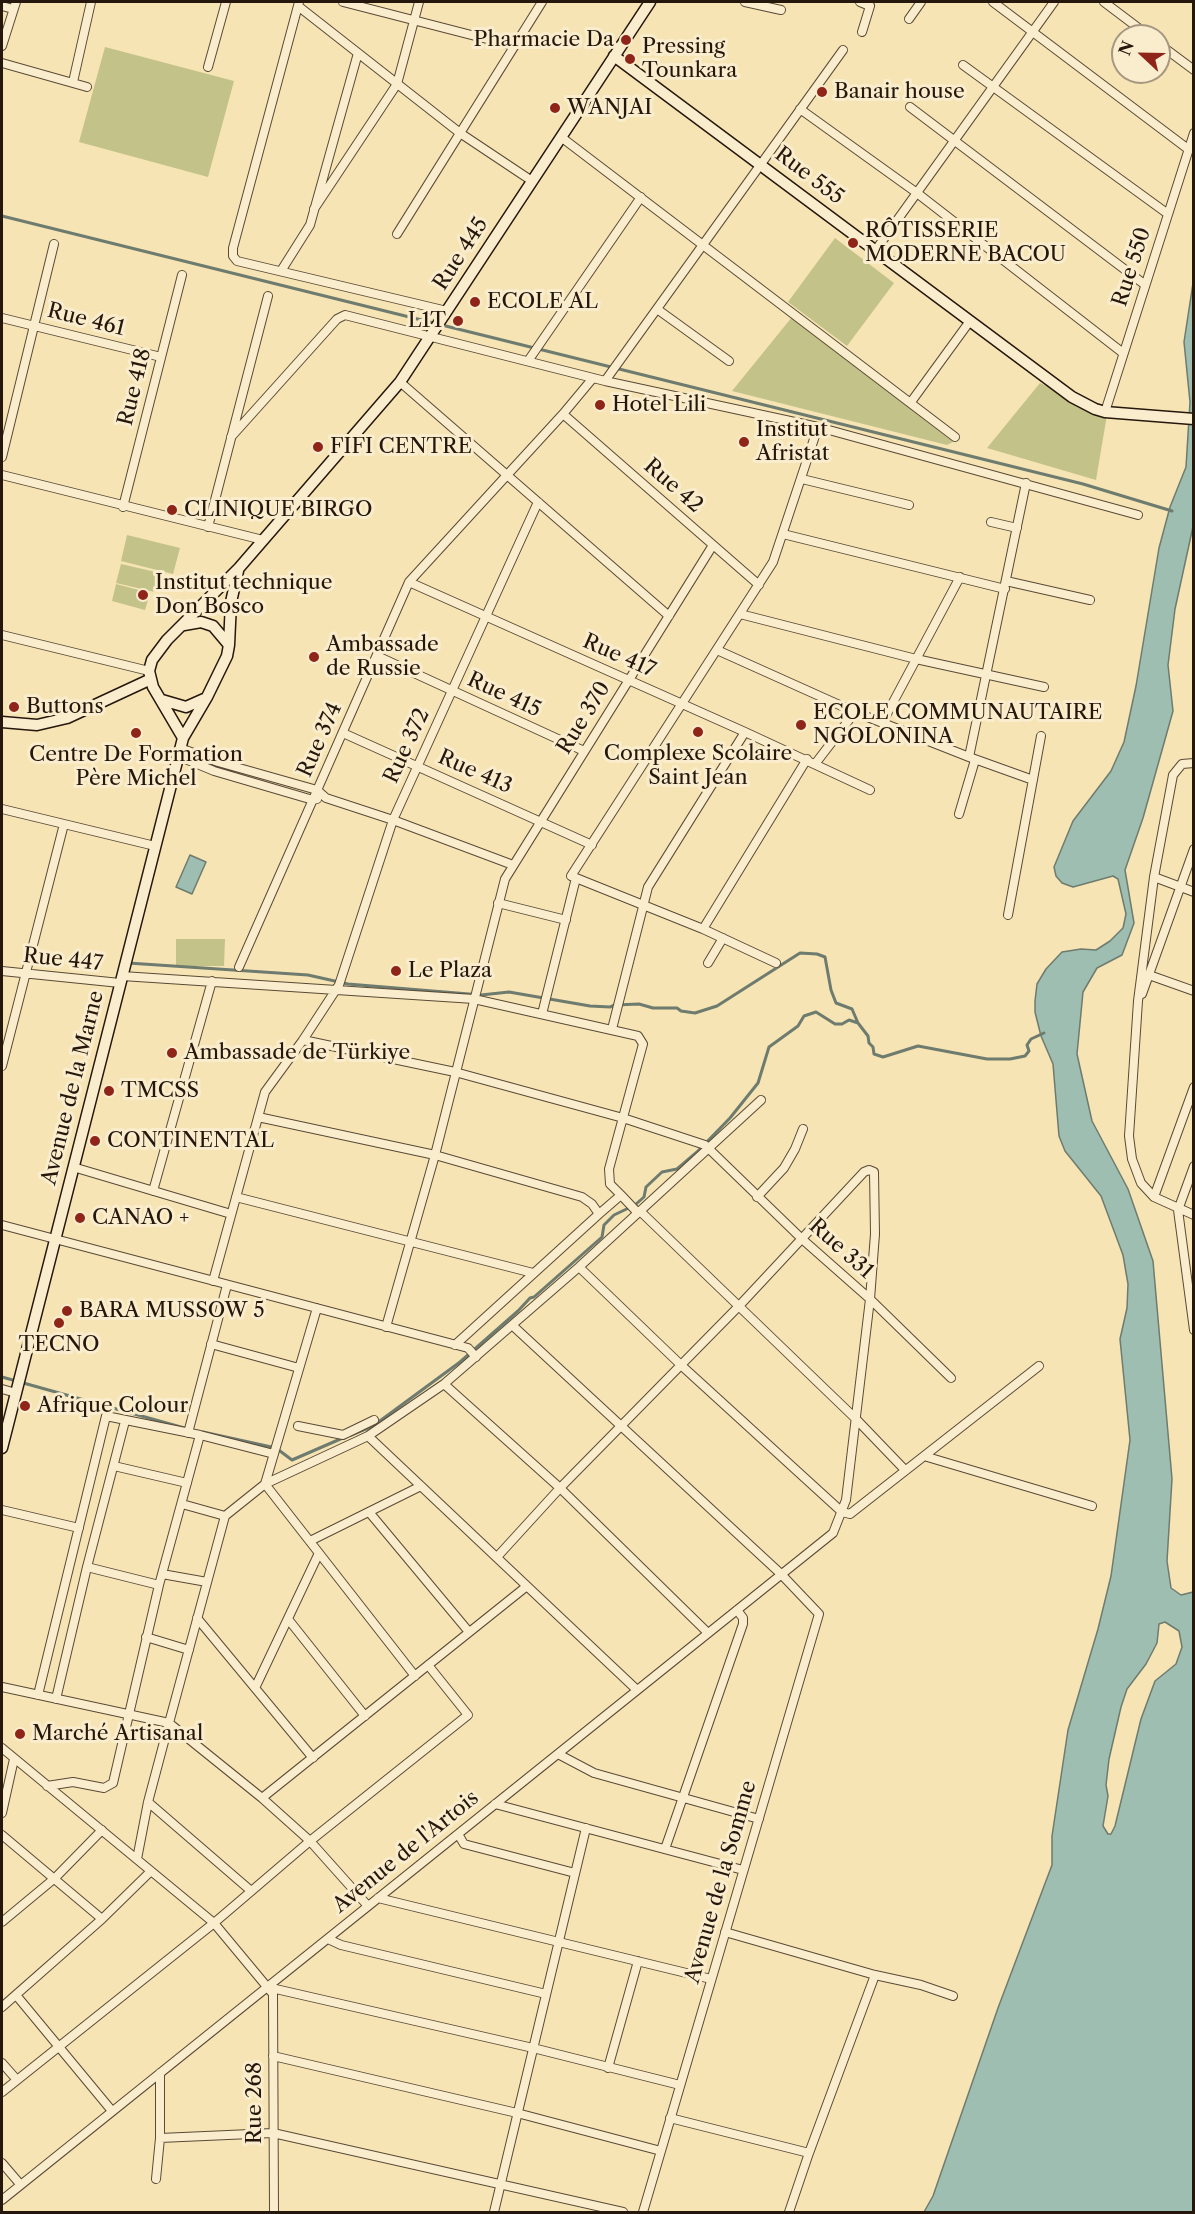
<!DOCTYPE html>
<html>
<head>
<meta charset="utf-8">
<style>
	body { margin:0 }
	#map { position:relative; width:1195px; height:2214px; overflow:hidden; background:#f7e4b4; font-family:"Libre Caslon Text",serif }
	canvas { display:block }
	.frame { position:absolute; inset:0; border:3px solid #25170b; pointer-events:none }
	.north { position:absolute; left:1111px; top:24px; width:60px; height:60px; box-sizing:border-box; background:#faedce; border:2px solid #a59780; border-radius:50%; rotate:292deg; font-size:16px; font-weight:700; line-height:24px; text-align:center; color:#25170b }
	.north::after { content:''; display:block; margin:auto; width:21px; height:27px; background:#8f2418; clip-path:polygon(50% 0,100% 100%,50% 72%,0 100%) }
</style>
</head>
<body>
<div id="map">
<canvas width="1195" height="2214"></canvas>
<div class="frame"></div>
<div class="north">N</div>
</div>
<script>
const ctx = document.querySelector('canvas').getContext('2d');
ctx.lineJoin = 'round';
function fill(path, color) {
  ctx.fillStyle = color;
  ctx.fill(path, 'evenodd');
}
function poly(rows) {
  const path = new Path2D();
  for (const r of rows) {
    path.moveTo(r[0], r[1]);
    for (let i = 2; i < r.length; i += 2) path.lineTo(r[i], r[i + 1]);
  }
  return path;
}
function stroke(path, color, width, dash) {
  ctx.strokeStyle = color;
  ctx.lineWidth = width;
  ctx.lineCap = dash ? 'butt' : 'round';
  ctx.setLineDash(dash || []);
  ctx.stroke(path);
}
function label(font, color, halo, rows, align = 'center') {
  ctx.font = font + ' "Libre Caslon Text",serif';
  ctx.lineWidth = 6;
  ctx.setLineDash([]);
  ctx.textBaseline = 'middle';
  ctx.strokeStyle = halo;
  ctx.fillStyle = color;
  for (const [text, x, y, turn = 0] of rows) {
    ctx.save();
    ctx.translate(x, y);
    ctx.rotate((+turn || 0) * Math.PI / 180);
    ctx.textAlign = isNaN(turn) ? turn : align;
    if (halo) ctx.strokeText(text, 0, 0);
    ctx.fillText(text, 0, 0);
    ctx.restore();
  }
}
fill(poly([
	[105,47,234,81,208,177,79,142],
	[835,238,894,283,847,346,788,302],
	[792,317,953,442,947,445,732,391],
	[1040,383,1107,415,1096,480,987,448],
	[127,535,180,548,173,574,121,561],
	[121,564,160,573,155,592,116,583],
	[116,584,150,593,145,610,112,601],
	[176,939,225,939,224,966,176,966]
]), '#c3c289');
const water = poly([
	[1193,283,1194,522,1175,609,1168,665,1173,711,1143,818,1125,870,1134,923,1122,955,1097,968,1083,992,1077,1054,1092,1121,1128,1189,1153,1261,1172,1479,1167,1561,1171,1588,1181,1595,1193,1592,1193,2212,924,2212,933,2196,998,2008,1052,1865,1052,1836,1068,1730,1098,1629,1111,1576,1130,1440,1120,1339,1127,1308,1128,1284,1123,1255,1101,1196,1065,1151,1059,1136,1053,1064,1041,1036,1035,1012,1035,1001,1037,984,1046,969,1062,952,1081,949,1096,950,1110,941,1123,928,1126,914,1118,879,1113,876,1073,887,1062,883,1056,876,1054,867,1073,821,1111,771,1124,742,1136,686,1159,548,1170,507,1186,467,1190,402,1184,342,1193,283],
	[1165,1622,1179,1631,1182,1647,1176,1664,1155,1681,1141,1719,1115,1826,1111,1834,1108,1834,1103,1826,1108,1796,1106,1785,1109,1759,1121,1707,1127,1689,1146,1664,1157,1643,1159,1624,1165,1622],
	[190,855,206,862,192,894,176,887,190,855]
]);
fill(water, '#9ebeb2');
stroke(water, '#6e7b6f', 1.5);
stroke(poly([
	[2,216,1083,484,1172,511],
	[128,963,308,975,348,984,481,995,509,992,590,1006,610,1007,615,1005,639,1004,653,1008,677,1008,681,1011,695,1013,717,1006,800,953,817,954,825,957,831,990,836,1003,852,1009,858,1023],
	[2,1377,188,1429],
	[203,1432,276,1448,292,1460,345,1437],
	[351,1435,373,1426,460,1362,518,1311,530,1298,534,1297,602,1237,604,1225,614,1215,635,1205,644,1197,646,1187,662,1172,677,1169,697,1152,730,1118,758,1083,769,1047,798,1026,804,1016,816,1012,835,1024,842,1024,849,1020,858,1023,868,1036,869,1043,873,1047,874,1054,883,1057,918,1046,987,1059,1010,1059,1025,1056,1029,1051,1027,1045,1031,1039,1044,1033]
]), '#6e7b6f', 3);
const street = poly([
	[299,2,233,248,233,256,237,261,447,311],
	[343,2,514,46],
	[745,2,781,10],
	[860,2,870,6,862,32],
	[993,2,1188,149],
	[1104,2,1149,36],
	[2,6,13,9],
	[298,6,460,133,532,181],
	[909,19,921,2],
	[1159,44,1194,70],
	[2,46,16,2],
	[2,63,87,87],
	[963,65,1168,214],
	[208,67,226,2],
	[73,82,91,2],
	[910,107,1144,284],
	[800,109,917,193,1123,353],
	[561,137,955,437],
	[314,209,397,84,419,2],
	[397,234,542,2],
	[875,251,1054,2],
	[281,271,310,225,358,53],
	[657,309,729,361],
	[2,318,161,357],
	[528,361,641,197],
	[605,381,843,50],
	[400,382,669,616],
	[911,402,970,321],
	[1105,412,1194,133],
	[563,414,759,585],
	[231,437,337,319,345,315,605,381,818,427,1138,515],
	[2,457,54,244],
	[2,475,263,540],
	[802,479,909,505],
	[123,507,182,275],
	[991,522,1017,528],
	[208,527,268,296],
	[783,534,1005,589],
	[1006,581,1090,600],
	[409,582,745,732,870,790],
	[740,614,916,659,1044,687],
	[2,635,149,671],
	[717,650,855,712,969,757,1033,780],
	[377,656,584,751],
	[882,723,960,577],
	[343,733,592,845],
	[180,748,218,762,317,790,326,798,393,820,513,865],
	[178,756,214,771,313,800,317,799],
	[969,757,1026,483],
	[1194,763,1182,764,1173,775,1154,877,1138,1001,1129,1136,1132,1159,1141,1183,1154,1197,1194,1215],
	[815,764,855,712],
	[2,809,155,846],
	[959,814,975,760],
	[1154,877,1194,892],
	[498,903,566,920],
	[1008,915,1041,736],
	[703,929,807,759],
	[708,963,723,938],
	[776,963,703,929,571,876,773,562,818,427],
	[239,967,409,582,563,414,593,378],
	[2,971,120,983],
	[1149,975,1194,991],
	[122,976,474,999,638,1036,643,1044,609,1169,610,1184,621,1195,599,1214],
	[1142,994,1194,849],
	[542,1014,576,878],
	[612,1029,648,887,745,732],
	[303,1040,455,1072,623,1118,705,1145,802,1239,870,1299,951,1378],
	[2,1066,64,824],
	[258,1117,435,1155,582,1197,592,1204,599,1214,455,1345],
	[1194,1166,1178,1210,1194,1330],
	[73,1167,231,1214],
	[153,1191,212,981],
	[621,1195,638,1213],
	[236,1197,533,1273],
	[757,1197,784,1168,795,1149,803,1129],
	[1154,1197,1194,1087],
	[640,1211,856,1419,905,1470],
	[2,1225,468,1348,476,1357],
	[579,1267,682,1366,842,1512,850,1514,1039,1366],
	[213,1281,265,1092,303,1040,339,985,393,820,538,502],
	[317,1308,265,1484,415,1676],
	[512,1325,781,1574,819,1614,643,2212],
	[386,1327,435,1155,505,879,713,545],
	[211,1344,299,1368],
	[2,1389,16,1393],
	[298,1426,343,1435,374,1420],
	[188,1433,227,1285],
	[368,1436,637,1690],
	[924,1456,1092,1506],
	[114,1466,187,1483],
	[182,1504,225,1516],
	[2,1510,79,1528],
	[369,1512,469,1632],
	[310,1541,421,1486],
	[87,1567,159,1585],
	[162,1574,207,1582],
	[197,1618,313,1758],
	[288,1619,365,1716],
	[708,1633,560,1488,444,1384,579,1267,761,1100],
	[146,1637,189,1650],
	[2,1687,169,1723,262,1798,310,1841,368,1906],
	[255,1688,319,1553],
	[38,1695,106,1416,200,1435,274,1454],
	[56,1699,87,1567,125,1421],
	[2,1748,214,1923,273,1994,274,2212],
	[558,1754,594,1773,759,1819],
	[47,1786,73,1782,104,1788,113,1783,159,1585,200,1435],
	[262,1798,527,1586],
	[148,1802,250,1890],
	[495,1804,743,1870],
	[2,1813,14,1759],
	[458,1834,464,1844,575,1873],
	[2,1835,102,1919],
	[665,1849,743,1624,743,1618,737,1610],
	[137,1859,148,1802,169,1723,225,1516,265,1484,368,1436,444,1384],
	[378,1898,711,1979],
	[2,1922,55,1878,102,1830],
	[725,1932,875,1975,921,1985,953,1996],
	[328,1939,341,1945,546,1994],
	[267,1987,533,2048,680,2085],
	[16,1995,112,2111],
	[2,2007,102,1919,151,1871],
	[273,2056,517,2113,661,2151],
	[2,2063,17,2080],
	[608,2068,638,1961],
	[2,2092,214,1923,310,1841,468,1715,428,1665],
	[670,2118,809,2153,875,1975],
	[160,2138,273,2133,623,2212],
	[2,2163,20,2184],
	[156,2179,160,2138,160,2073],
	[2,2200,833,1533,846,1500,870,1299,875,1234,874,1172,869,1170,864,1172,739,1306,560,1488,497,1557],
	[494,2212,586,1828],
	[789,2212,809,2153]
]);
const secondary = poly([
	[614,56,1072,397,1095,409,1105,412,1194,419],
	[184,625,201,622,213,626,229,645],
	[162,700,186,707,204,699],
	[2,722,37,725,67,718,151,679],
	[183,738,153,687,149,671,152,660,167,640,239,568,400,382,650,2],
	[2,1448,183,738,207,697,227,656,229,645,231,602,238,571]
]);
stroke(street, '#5a4a35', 10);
stroke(secondary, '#25170b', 13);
stroke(street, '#faedce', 8);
stroke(secondary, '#faedce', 10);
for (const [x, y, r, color] of [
	[626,40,6,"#8f2418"],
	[630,59,6,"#8f2418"],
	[822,92,6,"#8f2418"],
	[555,108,6,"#8f2418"],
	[853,243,6,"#8f2418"],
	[475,302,6,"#8f2418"],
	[458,321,6,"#8f2418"],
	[600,405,6,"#8f2418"],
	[744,442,6,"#8f2418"],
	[318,447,6,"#8f2418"],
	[172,510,6,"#8f2418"],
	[143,595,6,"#8f2418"],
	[314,657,6,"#8f2418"],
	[14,707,6,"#8f2418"],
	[801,725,6,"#8f2418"],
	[698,732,6,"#8f2418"],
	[136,733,6,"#8f2418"],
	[396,971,6,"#8f2418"],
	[172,1053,6,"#8f2418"],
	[109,1091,6,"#8f2418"],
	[95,1141,6,"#8f2418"],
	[80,1218,6,"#8f2418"],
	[67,1311,6,"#8f2418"],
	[59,1323,6,"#8f2418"],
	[25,1406,6,"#8f2418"],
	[20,1734,6,"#8f2418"]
]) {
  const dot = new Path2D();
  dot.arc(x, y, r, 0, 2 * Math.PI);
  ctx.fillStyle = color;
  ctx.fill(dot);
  stroke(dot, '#faedce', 2);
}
label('21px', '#25170b', '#faedce', [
	["Pharmacie Da",614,40,"right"],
	["Pressing",642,47],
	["Tounkara",642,71],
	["Banair house",834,92],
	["WANJAI",567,108],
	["RÔTISSERIE",865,231],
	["MODERNE BACOU",865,255],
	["ECOLE AL",487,302],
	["L1T",446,321,"right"],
	["Hotel Lili",612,405],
	["Institut",756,430],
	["Afristat",756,454],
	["FIFI CENTRE",330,447],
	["CLINIQUE BIRGO",184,510],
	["Institut technique",155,583],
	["Don Bosco",155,607],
	["Ambassade",326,645],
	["de Russie",326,669],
	["Buttons",26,707],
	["ECOLE COMMUNAUTAIRE",813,713],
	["NGOLONINA",813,737],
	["Complexe Scolaire",698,754,"center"],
	["Saint Jean",698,778,"center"],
	["Centre De Formation",136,755,"center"],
	["Père Michel",136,779,"center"],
	["Le Plaza",408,971],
	["Ambassade de Türkiye",184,1053],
	["TMCSS",121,1091],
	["CONTINENTAL",107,1141],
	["CANAO +",92,1218],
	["BARA MUSSOW 5",79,1311],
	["TECNO",59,1345,"center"],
	["Afrique Colour",37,1406],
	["Marché Artisanal",32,1734]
], 'left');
label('21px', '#25170b', '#faedce', [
	["Rue 555",809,176,37],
	["Rue 445",461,254,-57],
	["Rue 550",1132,267,-72],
	["Rue 461",86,320,14],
	["Rue 418",135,387,-76],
	["Rue 42",673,486,41],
	["Rue 417",619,656,24],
	["Rue 415",504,695,25],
	["Rue 370",584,718,-58],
	["Rue 374",320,740,-66],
	["Rue 372",407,746,-65],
	["Rue 413",475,772,24],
	["Rue 447",63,960,6],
	["Avenue de la Marne",73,1088,-76],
	["Rue 331",841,1249,42],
	["Avenue de l'Artois",406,1852,-39],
	["Avenue de la Somme",721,1882,-74],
	["Rue 268",255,2103,-90]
]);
</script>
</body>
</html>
